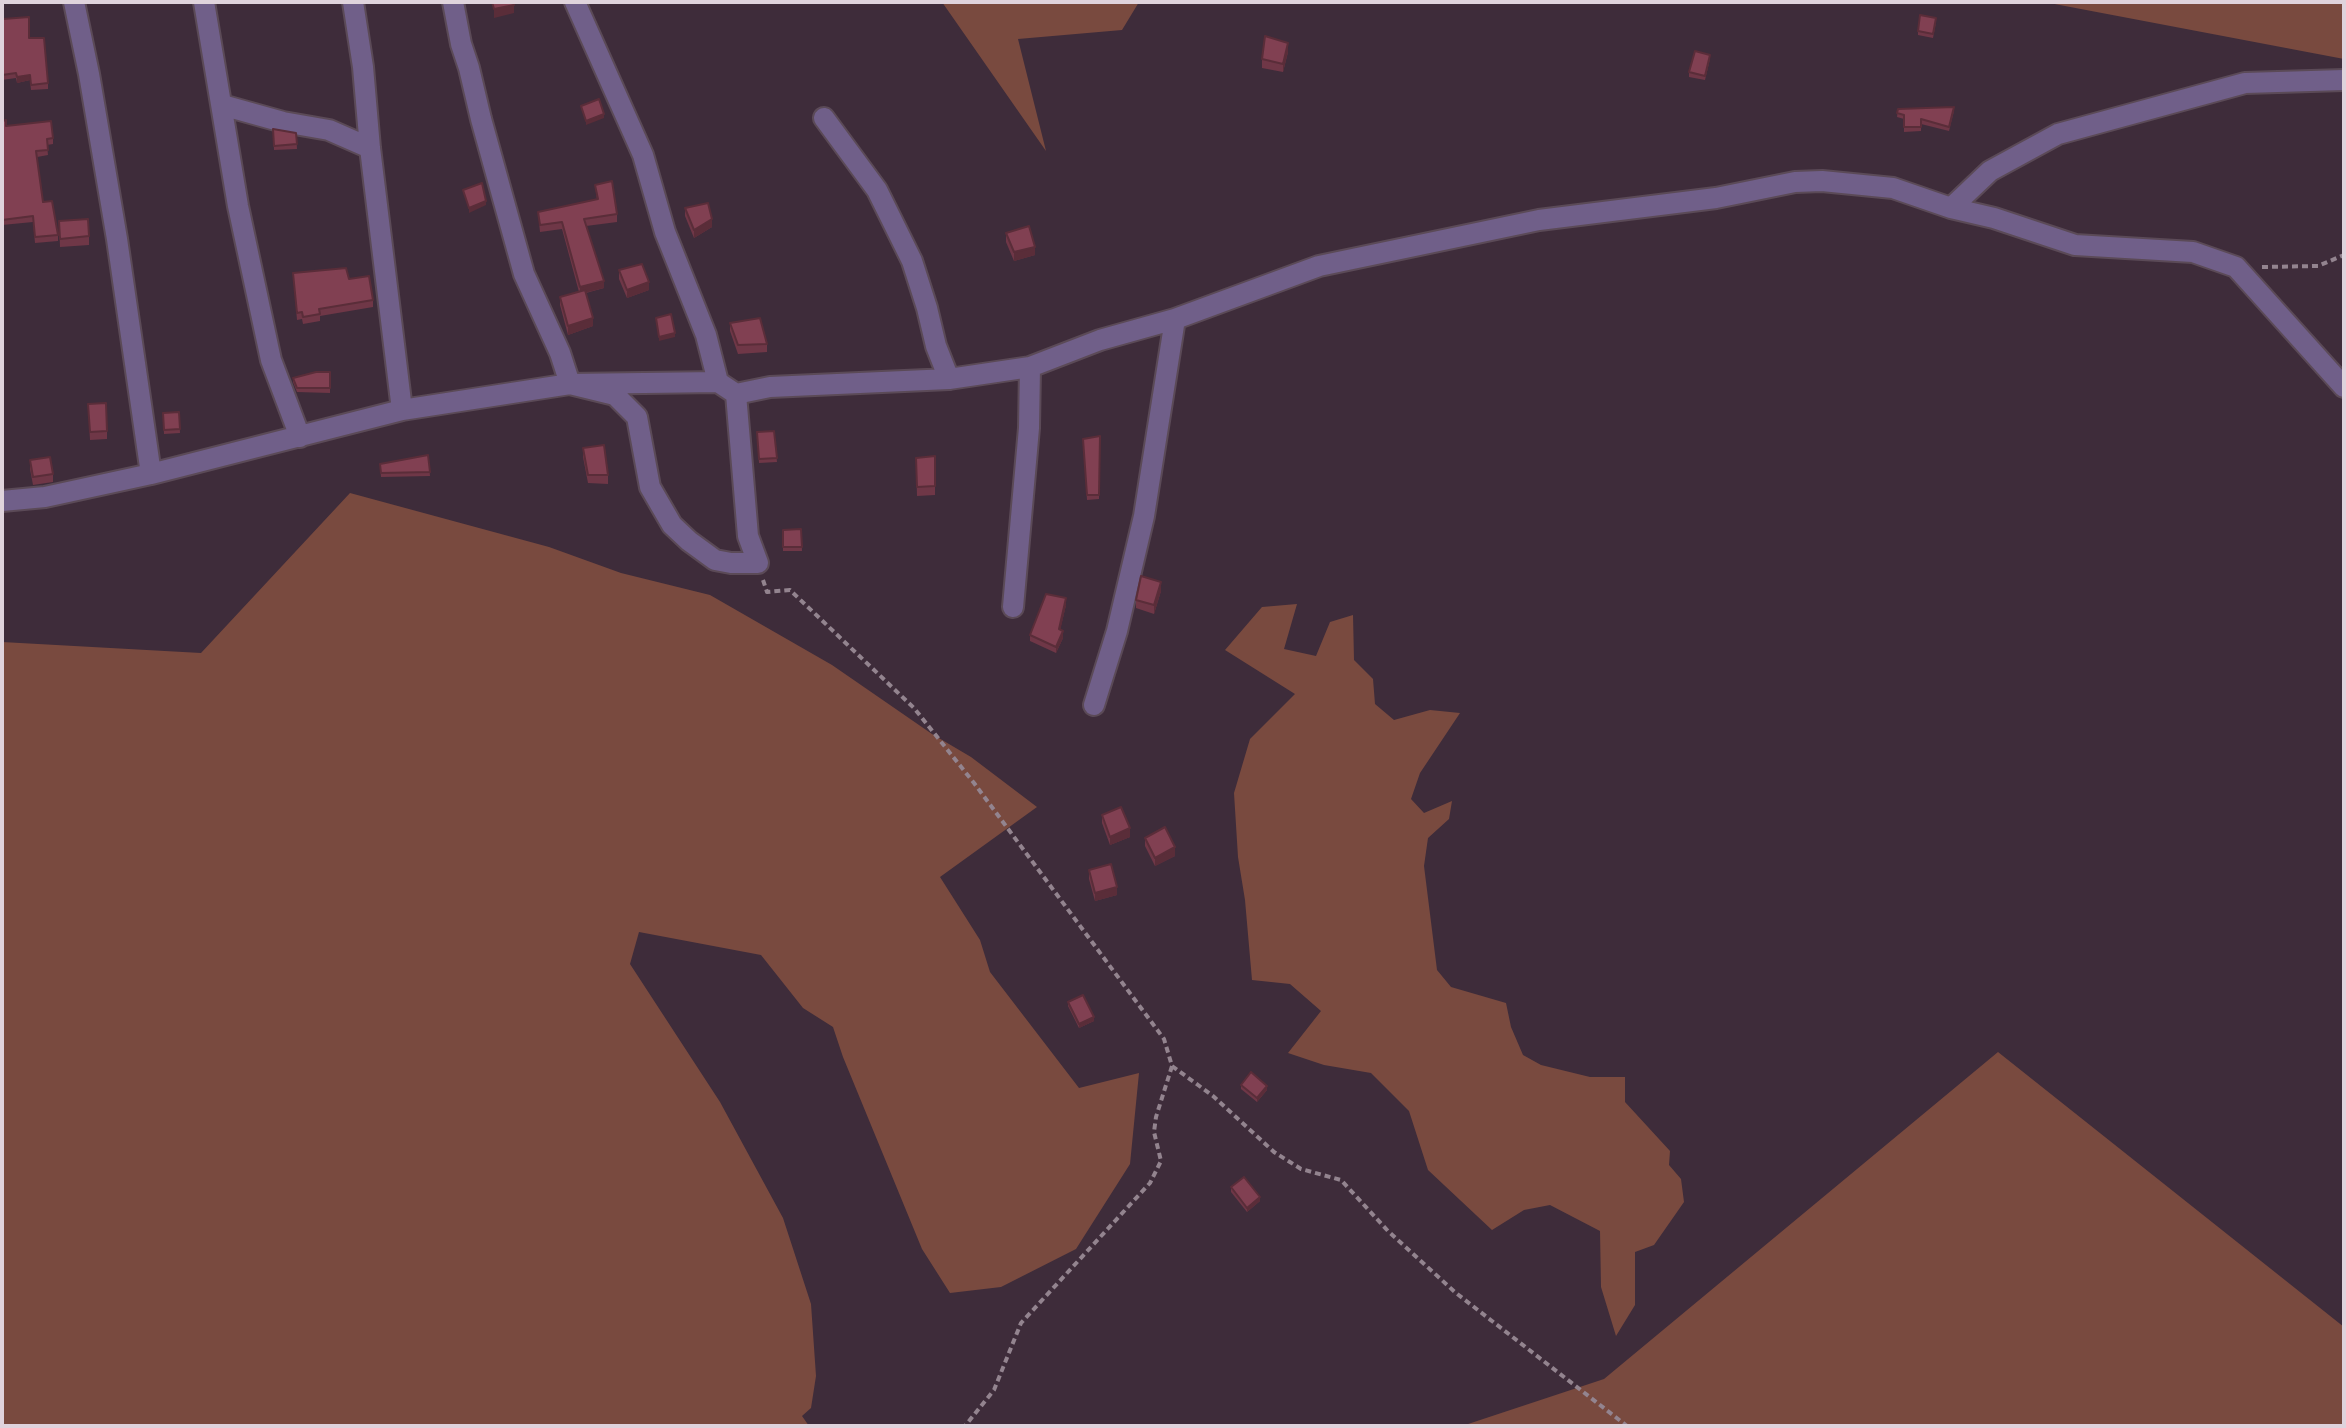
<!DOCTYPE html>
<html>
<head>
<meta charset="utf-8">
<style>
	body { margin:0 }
	#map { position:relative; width:2346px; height:1428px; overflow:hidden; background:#3e2c3a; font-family:Rubik,sans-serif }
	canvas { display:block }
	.frame { position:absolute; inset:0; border:4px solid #dfd3dc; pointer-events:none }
</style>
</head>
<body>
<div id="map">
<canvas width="2346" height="1428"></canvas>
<div class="frame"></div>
</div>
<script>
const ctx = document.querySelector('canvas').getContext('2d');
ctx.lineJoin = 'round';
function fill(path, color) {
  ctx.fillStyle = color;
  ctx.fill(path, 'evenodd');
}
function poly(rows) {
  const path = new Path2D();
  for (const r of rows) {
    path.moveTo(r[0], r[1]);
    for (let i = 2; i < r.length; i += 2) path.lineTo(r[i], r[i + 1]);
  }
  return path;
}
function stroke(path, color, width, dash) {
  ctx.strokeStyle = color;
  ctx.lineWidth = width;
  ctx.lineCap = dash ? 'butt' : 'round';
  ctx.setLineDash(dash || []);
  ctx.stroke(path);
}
fill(poly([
	[942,2,1139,2,1122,30,1018,39,1046,151],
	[2044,2,2344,2,2344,59],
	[350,493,549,547,621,573,710,595,832,665,932,734,971,757,1037,807,940,877,980,940,990,972,1079,1088,1139,1073,1130,1164,1076,1249,1001,1287,950,1293,922,1249,843,1057,833,1027,803,1008,761,955,639,932,630,964,720,1102,783,1218,811,1304,816,1376,811,1408,802,1416,809,1426,2,1426,2,642,201,653],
	[1297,604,1284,649,1316,656,1330,622,1353,615,1354,660,1373,679,1375,704,1394,720,1430,710,1460,713,1420,773,1411,799,1424,813,1452,801,1449,819,1428,838,1424,866,1437,970,1451,987,1506,1003,1511,1027,1523,1055,1541,1065,1590,1077,1625,1077,1625,1102,1670,1151,1669,1165,1681,1179,1684,1202,1654,1245,1635,1252,1635,1305,1616,1336,1601,1287,1600,1231,1550,1205,1524,1210,1492,1230,1428,1170,1409,1111,1371,1073,1324,1065,1288,1053,1321,1011,1290,984,1252,980,1245,900,1238,857,1234,793,1250,739,1295,694,1225,650,1262,607],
	[1998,1052,2344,1327,2344,1426,1462,1426,1604,1379]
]), '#794a3f');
const minor = poly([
	[74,2,89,74,117,239,151,474],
	[204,2,238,206,271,360,300,437],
	[353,2,363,67,370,148,402,410],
	[453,2,461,44,469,68,481,119,524,274,560,353,570,384,615,395,637,417,650,487,672,525,689,541,715,560,731,563,758,563,748,536,736,394],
	[575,2,643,155,665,232,706,335,718,382],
	[222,105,283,122,329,130,370,148],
	[824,118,877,190,912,261,927,308,936,346,949,379],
	[1951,208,1990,171,2058,134,2245,83,2344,80],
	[2,501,45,497,151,474,402,410,570,384,718,382,736,394,770,387,949,379,1030,367,1100,340,1175,319,1319,266,1539,220,1716,198,1795,182,1822,181,1893,188,1951,208,1994,218,2075,245,2193,252,2236,267,2344,387],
	[1013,607,1029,428,1030,367],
	[1094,705,1117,631,1144,516,1175,319]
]);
stroke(minor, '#5b4a57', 24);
stroke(poly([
	[2262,267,2318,266,2344,255],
	[763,580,767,592,790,590,914,708,974,783,1164,1039,1172,1066,1156,1117,1154,1132,1161,1161,1150,1183,1021,1323,994,1390,965,1426],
	[1172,1066,1213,1096,1274,1152,1301,1169,1341,1180,1388,1231,1456,1293,1627,1426]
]), '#93848f', 4, [6, 4]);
stroke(minor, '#705f89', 20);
fill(poly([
	[1936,22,1933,38,1918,35,1918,31],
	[2,28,29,38,48,83,48,89,31,90,30,80,17,83,16,78,2,80],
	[1288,52,1283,72,1262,68,1262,59],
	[1710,59,1705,80,1689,77,1689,72],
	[1898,109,1954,111,1949,131,1921,124,1921,131,1904,132,1904,119,1897,117],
	[2,121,6,126,53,138,53,144,47,145,48,155,37,157,43,202,58,235,58,241,35,243,33,222,2,225],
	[273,129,296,133,297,149,274,150],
	[595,185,617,214,617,222,586,226,604,288,586,293,593,326,568,335,560,305,560,297,579,292,562,229,540,232,538,212,597,200],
	[685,208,712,227,694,238,685,216],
	[59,221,89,236,89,245,60,247],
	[1006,233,1035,255,1014,261,1006,242],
	[619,270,649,290,627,298,619,279],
	[293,273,349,279,373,300,373,307,320,316,320,321,303,324,302,319,297,320],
	[730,323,767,344,767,352,738,354,730,331],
	[330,372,330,393,297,392,293,382,293,378],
	[88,404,107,431,107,439,90,440],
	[179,412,180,433,164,434,163,413],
	[774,431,777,462,759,463,757,432],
	[1100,436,1099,499,1087,500,1083,439],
	[583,448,608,475,608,484,588,483,583,457],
	[428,455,430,476,381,477,380,464],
	[935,456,935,495,917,496,916,458],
	[30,460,53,474,53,482,33,485,30,469],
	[801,529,802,551,783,551,783,530],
	[1161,591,1154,614,1136,608,1136,600],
	[1066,605,1060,630,1063,638,1056,653,1030,641,1030,635],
	[1102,815,1130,837,1110,845,1102,823],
	[1145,838,1175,856,1155,866,1145,846],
	[1089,870,1117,895,1095,901,1089,879],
	[1068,1002,1094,1021,1079,1028,1068,1006],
	[1241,1085,1267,1090,1257,1102,1241,1089],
	[1231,1187,1260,1201,1247,1212,1231,1192]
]), '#6f3747');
fill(poly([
	[514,5,514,13,494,18,494,9],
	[1288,43,1288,52,1283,72,1283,64],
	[30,75,30,80,17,83,17,77],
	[604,114,604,118,586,125,586,121],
	[486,201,486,205,469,213,469,208],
	[712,219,712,227,694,238,694,230],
	[1035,247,1035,255,1014,261,1014,252],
	[604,281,604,288,580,294,580,287],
	[649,282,649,290,627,298,627,290],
	[593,318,593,326,568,335,568,326],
	[675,333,675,337,659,341,659,337],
	[1161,582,1161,591,1154,614,1154,605],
	[1066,598,1066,605,1059,636,1059,629],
	[1063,631,1063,638,1056,653,1056,647],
	[1130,828,1130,837,1110,845,1110,837],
	[1175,847,1175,856,1155,866,1155,858],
	[1117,887,1117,895,1095,901,1095,893],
	[1094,1017,1094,1021,1079,1028,1079,1024],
	[1267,1086,1267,1090,1257,1102,1257,1098],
	[1260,1197,1260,1201,1247,1212,1247,1208]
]), '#5a2d39');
const building = poly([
	[492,2,513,2,514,5,494,9,492,2],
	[1920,15,1936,18,1933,34,1918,31,1920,15],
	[29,17,29,38,44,38,48,83,31,85,30,75,17,77,16,73,2,75,3,19,29,17],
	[1265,36,1288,43,1283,64,1262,59,1265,36],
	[1695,51,1710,55,1705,76,1689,72,1695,51],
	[599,99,604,114,586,121,581,106,599,99],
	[1954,107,1949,127,1921,119,1921,127,1904,127,1904,115,1897,113,1898,109,1954,107],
	[6,120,6,126,51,121,53,138,47,139,48,150,36,151,43,202,52,201,58,235,35,237,33,216,2,220,2,121,6,120],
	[273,129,296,133,297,144,274,146,273,129],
	[612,181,617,214,584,219,604,281,580,287,562,222,540,225,538,212,598,199,595,185,612,181],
	[482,183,486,201,469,208,463,190,482,183],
	[708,203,712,219,694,230,685,208,708,203],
	[88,219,89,236,60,239,59,221,88,219],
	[1029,226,1035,247,1014,252,1006,233,1029,226],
	[642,264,649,282,627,290,619,270,642,264],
	[346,268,349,279,369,276,373,300,319,309,320,314,303,317,302,312,297,313,293,273,346,268],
	[585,290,593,318,568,326,560,297,585,290],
	[671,314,675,333,659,337,656,318,671,314],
	[760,318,767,344,738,345,730,323,760,318],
	[316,372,330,372,330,388,297,388,293,378,316,372],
	[106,403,107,431,90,432,88,404,106,403],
	[179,412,180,429,164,430,163,413,179,412],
	[774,431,777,458,759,459,757,432,774,431],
	[1100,436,1099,495,1087,495,1083,439,1100,436],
	[604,445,608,475,588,475,583,448,604,445],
	[428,455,430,472,381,473,380,464,428,455],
	[935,456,935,486,917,487,916,458,935,456],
	[50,457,53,474,33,477,30,460,50,457],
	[801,529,802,547,783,547,783,530,801,529],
	[1141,576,1161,582,1154,605,1136,600,1141,576],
	[1046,594,1066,598,1059,629,1063,631,1056,647,1030,635,1046,594],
	[1121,807,1130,828,1110,837,1102,815,1121,807],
	[1165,827,1175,847,1155,858,1145,838,1165,827],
	[1111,864,1117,887,1095,893,1089,870,1111,864],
	[1083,995,1094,1017,1079,1024,1068,1002,1083,995],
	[1251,1072,1267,1086,1257,1098,1241,1085,1251,1072],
	[1244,1177,1260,1197,1247,1208,1231,1187,1244,1177]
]);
fill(building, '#814052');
stroke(building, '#5a2d39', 2);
</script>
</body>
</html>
